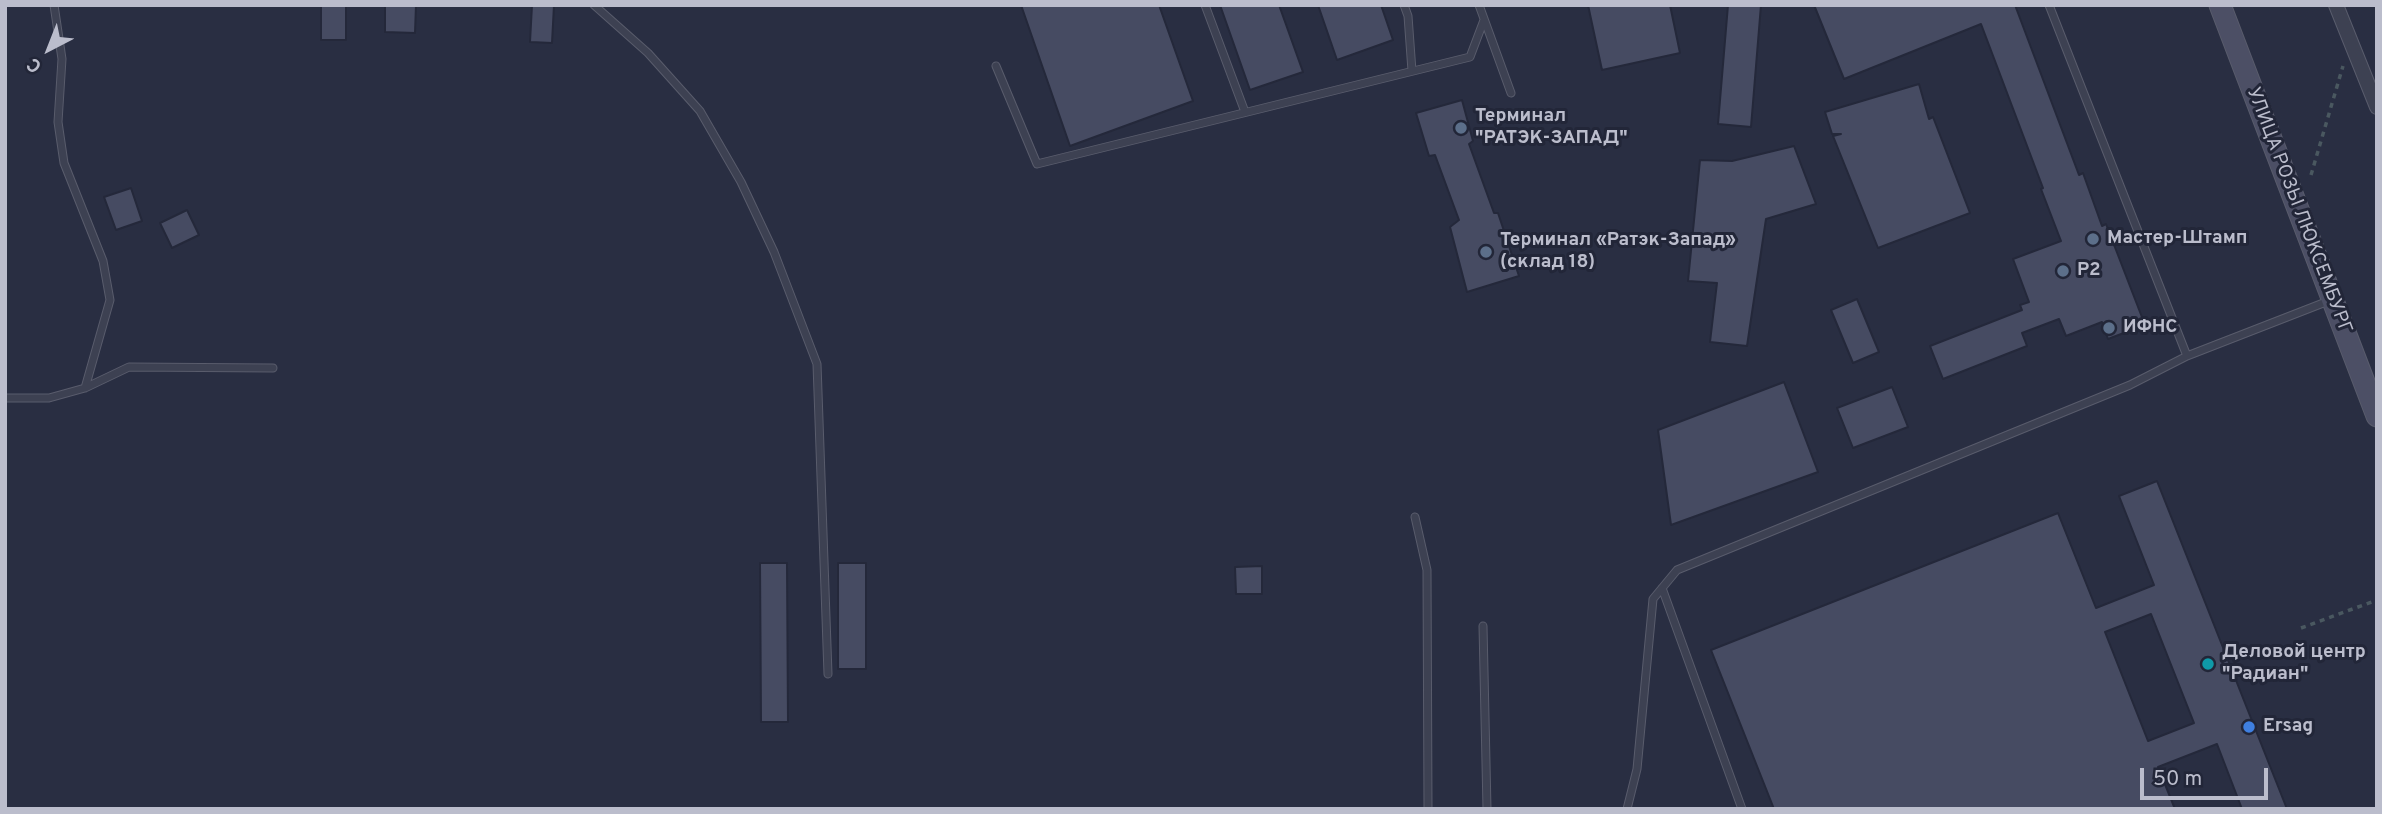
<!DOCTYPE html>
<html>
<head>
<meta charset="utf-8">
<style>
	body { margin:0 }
	#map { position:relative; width:2382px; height:814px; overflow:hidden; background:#292e42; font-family:Overpass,sans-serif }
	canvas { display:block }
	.frame { position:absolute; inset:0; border:7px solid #bbbdcc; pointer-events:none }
	.north { position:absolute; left:14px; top:14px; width:70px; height:70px; -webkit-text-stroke:5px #222638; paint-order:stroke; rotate:222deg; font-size:19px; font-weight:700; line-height:28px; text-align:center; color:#bbbdcc }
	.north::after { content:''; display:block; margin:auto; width:24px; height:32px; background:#bbbdcc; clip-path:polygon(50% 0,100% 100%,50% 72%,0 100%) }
	.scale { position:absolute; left:2140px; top:768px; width:128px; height:32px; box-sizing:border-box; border:4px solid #bbbdcc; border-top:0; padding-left:9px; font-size:21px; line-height:24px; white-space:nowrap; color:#bbbdcc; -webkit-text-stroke:5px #222638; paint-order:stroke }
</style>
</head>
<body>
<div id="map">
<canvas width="2382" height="814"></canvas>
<div class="frame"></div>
<div class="north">С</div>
<div class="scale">50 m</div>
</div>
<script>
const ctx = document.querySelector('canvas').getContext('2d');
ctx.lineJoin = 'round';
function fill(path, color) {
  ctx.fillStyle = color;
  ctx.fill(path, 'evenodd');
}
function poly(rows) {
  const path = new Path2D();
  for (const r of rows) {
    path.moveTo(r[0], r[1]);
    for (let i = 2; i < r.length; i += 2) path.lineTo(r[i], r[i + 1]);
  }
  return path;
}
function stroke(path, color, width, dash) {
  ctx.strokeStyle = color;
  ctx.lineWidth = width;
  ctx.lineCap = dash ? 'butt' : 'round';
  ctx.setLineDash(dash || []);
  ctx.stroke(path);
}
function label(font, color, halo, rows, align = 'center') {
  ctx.font = font + ' Overpass,sans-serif';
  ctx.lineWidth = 6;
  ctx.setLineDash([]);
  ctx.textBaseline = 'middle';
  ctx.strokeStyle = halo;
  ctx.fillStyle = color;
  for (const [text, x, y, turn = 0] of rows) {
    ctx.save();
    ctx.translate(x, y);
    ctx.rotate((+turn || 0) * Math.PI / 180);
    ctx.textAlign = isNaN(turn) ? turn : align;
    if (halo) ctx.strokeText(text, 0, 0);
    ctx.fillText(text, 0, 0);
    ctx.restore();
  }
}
const building = poly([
	[321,5,346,5,346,40,321,40,321,5],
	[385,5,416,5,415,33,385,32,385,5],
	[532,5,554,5,552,43,530,42,532,5],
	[1021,5,1159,5,1193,101,1070,146,1021,5],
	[1220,5,1279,5,1303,72,1250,90,1220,5],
	[1318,5,1381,5,1393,40,1337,60,1318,5],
	[1588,5,1670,5,1680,53,1602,70,1588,5],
	[1728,5,1761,5,1751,127,1718,124,1728,5],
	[1814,5,2015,5,2079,175,2083,173,2102,226,2106,224,2145,325,2108,339,2102,322,2066,336,2059,319,2022,333,2027,346,1943,379,1930,346,2022,310,2020,305,2029,302,2013,259,2061,241,2041,189,2043,188,1981,24,1844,79,1814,5],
	[1919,84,1929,119,1933,117,1970,213,1878,248,1833,136,1841,134,1832,134,1825,112,1919,84],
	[1462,100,1473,141,1469,144,1494,213,1498,213,1519,276,1467,292,1450,227,1459,220,1435,155,1429,156,1416,113,1462,100],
	[1794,146,1816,204,1766,219,1747,346,1710,342,1717,283,1688,281,1700,160,1732,161,1794,146],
	[131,188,142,221,116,230,104,197,131,188],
	[187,210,199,235,172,248,160,223,187,210],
	[1857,299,1879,352,1853,363,1831,310,1857,299],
	[1784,382,1818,472,1671,525,1658,430,1784,382],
	[1892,387,1908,427,1853,448,1837,408,1892,387],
	[2157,481,2287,809,2242,809,2217,744,2158,767,2175,809,1774,809,1711,650,2058,513,2096,608,2154,585,2119,496,2157,481],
	[2151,614,2194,723,2148,741,2105,632,2151,614],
	[760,563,787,563,788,722,761,722,760,563],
	[838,563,866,563,866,669,838,669,838,563],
	[1262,566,1262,594,1236,594,1235,567,1262,566]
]);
fill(building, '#464b62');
stroke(building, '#24283a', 2);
const lane = poly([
	[54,5,62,59,58,122,64,163,103,261,110,300,85,388],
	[594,5,648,53,700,111,741,182,774,252,817,364,828,674],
	[1205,5,1245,112],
	[1404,5,1408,16,1412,71],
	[1479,5,1511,93],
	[2049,5,2187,356],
	[996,66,1037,164,1470,57,1484,20],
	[5,398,49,398,85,388,129,367,273,368],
	[1415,517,1427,570,1428,809],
	[1662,588,1742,809],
	[1483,626,1487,809],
	[1627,809,1637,769,1653,599,1677,570,2130,385,2187,356,2331,300]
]);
const street = poly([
	[2336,5,2377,107]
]);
const secondary = poly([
	[2220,5,2377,416]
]);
stroke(lane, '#595c6c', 9);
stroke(street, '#595c6c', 16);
stroke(secondary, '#595c6c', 23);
stroke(poly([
	[2311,175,2343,66],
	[2301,628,2377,600]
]), '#4a5860', 3.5, [5, 5]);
stroke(lane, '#3d4152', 7);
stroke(street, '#3d4152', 14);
stroke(secondary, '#4c4f65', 21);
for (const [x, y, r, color] of [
	[1461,128,7,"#5c6f8a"],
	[2093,239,7,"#5c6f8a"],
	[1486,252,7,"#5c6f8a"],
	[2063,271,7,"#5c6f8a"],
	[2109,328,7,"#5c6f8a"],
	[2208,664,7,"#0f9aa8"],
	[2249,727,7,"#3f7fe0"]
]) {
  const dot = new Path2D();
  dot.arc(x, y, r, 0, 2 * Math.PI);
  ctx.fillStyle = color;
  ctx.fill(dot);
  stroke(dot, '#222638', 2.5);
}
label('bold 19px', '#bbbdcc', '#222638', [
	["Терминал",1475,117],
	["\"РАТЭК-ЗАПАД\"",1475,139],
	["Мастер-Штамп",2107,239],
	["Терминал «Ратэк-Запад»",1500,241],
	["(склад 18)",1500,263],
	["Р2",2077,271],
	["ИФНС",2123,328],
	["Деловой центр",2222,653],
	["\"Радиан\"",2222,675],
	["Ersag",2263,727]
], 'left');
label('19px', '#bbbdcc', '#222638', [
	["УЛИЦА РОЗЫ ЛЮКСЕМБУРГ",2298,211,69]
]);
</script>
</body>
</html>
